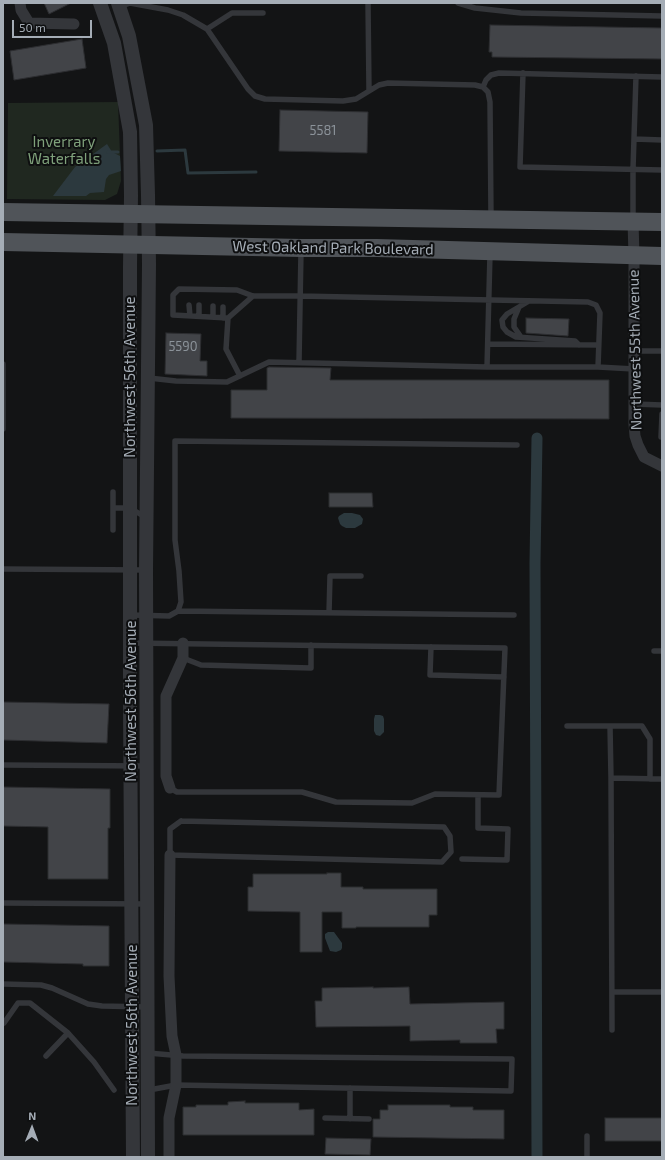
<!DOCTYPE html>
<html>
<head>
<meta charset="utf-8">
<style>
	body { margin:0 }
	#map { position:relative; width:665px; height:1160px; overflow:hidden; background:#131415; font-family:"Exo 2",sans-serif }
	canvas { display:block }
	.frame { position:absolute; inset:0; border:4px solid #a5adb6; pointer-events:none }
	.north { position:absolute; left:12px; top:1108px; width:40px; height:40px; -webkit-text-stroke:3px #0e0f10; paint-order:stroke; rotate:1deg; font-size:11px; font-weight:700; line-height:16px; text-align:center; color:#a5adb6 }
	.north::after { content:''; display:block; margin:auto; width:14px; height:18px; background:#a5adb6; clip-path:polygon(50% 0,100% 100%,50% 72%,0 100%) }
	.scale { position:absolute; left:12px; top:20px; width:80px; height:18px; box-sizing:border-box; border:2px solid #a5adb6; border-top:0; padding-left:5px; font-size:12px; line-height:14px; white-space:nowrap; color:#a5adb6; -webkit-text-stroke:3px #0e0f10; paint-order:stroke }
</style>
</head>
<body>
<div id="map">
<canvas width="665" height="1160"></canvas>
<div class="frame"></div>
<div class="north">N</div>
<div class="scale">50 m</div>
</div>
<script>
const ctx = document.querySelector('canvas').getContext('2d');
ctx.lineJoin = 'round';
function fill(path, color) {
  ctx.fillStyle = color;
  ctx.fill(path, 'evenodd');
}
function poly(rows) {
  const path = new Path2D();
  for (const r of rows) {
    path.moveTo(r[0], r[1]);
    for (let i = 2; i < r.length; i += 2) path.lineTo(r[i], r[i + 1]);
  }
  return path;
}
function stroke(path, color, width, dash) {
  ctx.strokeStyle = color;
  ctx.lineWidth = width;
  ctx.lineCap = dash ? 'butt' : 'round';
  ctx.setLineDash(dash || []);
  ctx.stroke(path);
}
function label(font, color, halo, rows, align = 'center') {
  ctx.font = font + ' "Exo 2",sans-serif';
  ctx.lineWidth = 4;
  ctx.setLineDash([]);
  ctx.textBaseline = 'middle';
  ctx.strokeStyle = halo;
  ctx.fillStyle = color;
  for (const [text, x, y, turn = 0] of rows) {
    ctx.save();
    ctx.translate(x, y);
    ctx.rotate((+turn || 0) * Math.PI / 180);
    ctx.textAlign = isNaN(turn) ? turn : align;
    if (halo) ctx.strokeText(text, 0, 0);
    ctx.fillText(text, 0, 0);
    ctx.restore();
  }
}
fill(poly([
	[118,102,121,181,117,194,105,200,7,199,8,103]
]), '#202820');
fill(poly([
	[107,144,112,152,120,156,121,171,109,175,106,179,104,192,90,193,86,196,53,196,75,167],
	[344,513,352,513,360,515,363,519,362,524,355,528,346,528,342,526,340,524,338,518,339,516],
	[375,715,380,715,383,716,384,719,384,732,380,736,376,735,374,731,374,719],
	[328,932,334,932,342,943,342,948,341,950,336,952,330,951,325,938,325,934]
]), '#2c393e');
stroke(poly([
	[157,151,185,150,188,173,256,172],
	[108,152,118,152]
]), '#2c393e', 3);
stroke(poly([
	[537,438,535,563,537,1157]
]), '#2c393e', 11);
const building = poly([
	[44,3,71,3,49,14,44,3],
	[490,25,662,28,662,59,492,57,492,52,489,52,490,25],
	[82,39,86,68,14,80,10,51,82,39],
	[280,110,368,112,367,153,279,151,280,110],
	[526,318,569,319,568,336,526,333,526,318],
	[166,333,201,334,200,361,207,361,207,376,165,374,166,333],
	[269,367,331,368,330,380,609,380,609,419,231,418,231,390,267,390,267,368,269,367],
	[329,493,372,493,373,507,329,507,329,493],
	[3,702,109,704,107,743,3,740,3,702],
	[3,787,110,789,110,828,108,828,108,879,48,879,48,827,3,826,3,787],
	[327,873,341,873,341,887,363,887,363,889,437,889,437,915,429,915,429,927,356,927,356,928,342,928,342,912,322,912,322,952,300,952,300,912,248,911,248,887,253,887,253,874,327,874,327,873],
	[3,924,109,926,109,966,83,966,83,964,3,962,3,924],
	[373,987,373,988,409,987,410,1004,504,1002,504,1029,496,1029,497,1043,460,1043,460,1040,410,1041,410,1026,316,1027,315,1001,322,1001,322,988,373,987],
	[245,1101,245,1103,299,1103,299,1110,314,1109,314,1135,183,1135,183,1107,196,1107,196,1105,228,1105,228,1102,245,1101],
	[388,1105,450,1105,450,1107,473,1107,473,1110,504,1110,504,1139,373,1137,373,1119,380,1119,380,1110,388,1110,388,1105],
	[605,1118,662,1118,662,1141,605,1141,605,1118],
	[326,1138,371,1139,370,1155,325,1154,326,1138]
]);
fill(building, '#424448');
stroke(building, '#2d2e31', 1);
stroke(poly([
	[368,3,369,90],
	[458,3,475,8,521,13,662,16],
	[119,7,130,3,168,10,183,15,207,29,248,89,255,96,265,99,343,101,356,99,379,85,388,83,475,85,483,87,488,92,490,102,491,217],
	[207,29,232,13,263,13],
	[523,73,520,167,662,170],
	[483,87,486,80,491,75,499,73,662,77],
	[634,139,662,140],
	[633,219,633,169,636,76],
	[253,296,228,318,173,315,173,295,179,289,237,290,253,296,300,296,588,302,596,305,600,313,598,367],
	[529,301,507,314,502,320,503,327,507,332,516,337,575,341,579,345],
	[189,305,190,316],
	[199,305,199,316],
	[519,307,514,319,514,327,521,337],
	[213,317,213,306],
	[223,318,223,307],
	[228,318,226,349,240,376],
	[488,344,598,345],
	[634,351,662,351],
	[299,362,301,251],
	[3,364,3,429],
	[487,367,490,254],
	[149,378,176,381,227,382,269,362,487,367,598,367,634,369],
	[634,404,662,405],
	[662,414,661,437,662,437],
	[113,508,130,508,145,517],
	[113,530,113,492],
	[3,569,146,570],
	[178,611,514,615],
	[329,613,330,576,361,576],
	[131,615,169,616,178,611,181,602,179,571,175,540,175,441,517,445],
	[130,643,505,648,499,795,435,794,412,803,336,802,302,792,177,792,170,788],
	[431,647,430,675,504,677],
	[654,651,662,651],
	[183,658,201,665,311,668,311,645],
	[567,726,642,726,650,739,650,779],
	[610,726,611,778],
	[3,765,147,766],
	[181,821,444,827,450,836,451,852,442,862,170,855,170,829,181,821],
	[462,859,507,860,508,829,478,828,478,795],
	[3,903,148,904],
	[3,984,41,985,52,988,88,1004,102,1006,147,1007],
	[612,992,662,992],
	[4,1023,18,1003,30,1003,68,1033,94,1062,114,1090],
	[612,1030,611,778,662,779],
	[148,1053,183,1056,512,1059,511,1091,176,1085,149,1090],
	[46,1056,68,1033],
	[325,1118,369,1119],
	[350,1119,350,1088],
	[587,1136,587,1157]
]), '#34363a', 5.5);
stroke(poly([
	[20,3,21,10,29,23,74,24],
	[633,221,634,256,634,424,635,436,638,445,644,457,662,466],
	[170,788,166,776,166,696,183,658,183,643],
	[169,1157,169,1118,176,1085,176,1055,172,1036,169,976,170,855]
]), '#34363a', 11);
stroke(poly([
	[100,3,114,43,130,132,131,196,130,266,130,707,133,1157],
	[118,3,129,36,146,125,148,195,149,264,146,570,148,1157]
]), '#34363a', 14);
stroke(poly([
	[3,212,662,222],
	[3,242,302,248,377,248,662,256]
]), '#505459', 18);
label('13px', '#8c939a', null, [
	["5581",323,131],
	["5590",183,347]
]);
label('15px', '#7fa17b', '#0e0f10', [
	["Inverrary",64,142],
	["Waterfalls",64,159]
]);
label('15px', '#a5adb6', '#0e0f10', [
	["West Oakland Park Boulevard",333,248,1],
	["Northwest 55th Avenue",635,350,-91],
	["Northwest 56th Avenue",130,377,-90],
	["Northwest 56th Avenue",131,701,-90],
	["Northwest 56th Avenue",132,1025,-90]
]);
</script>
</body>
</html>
